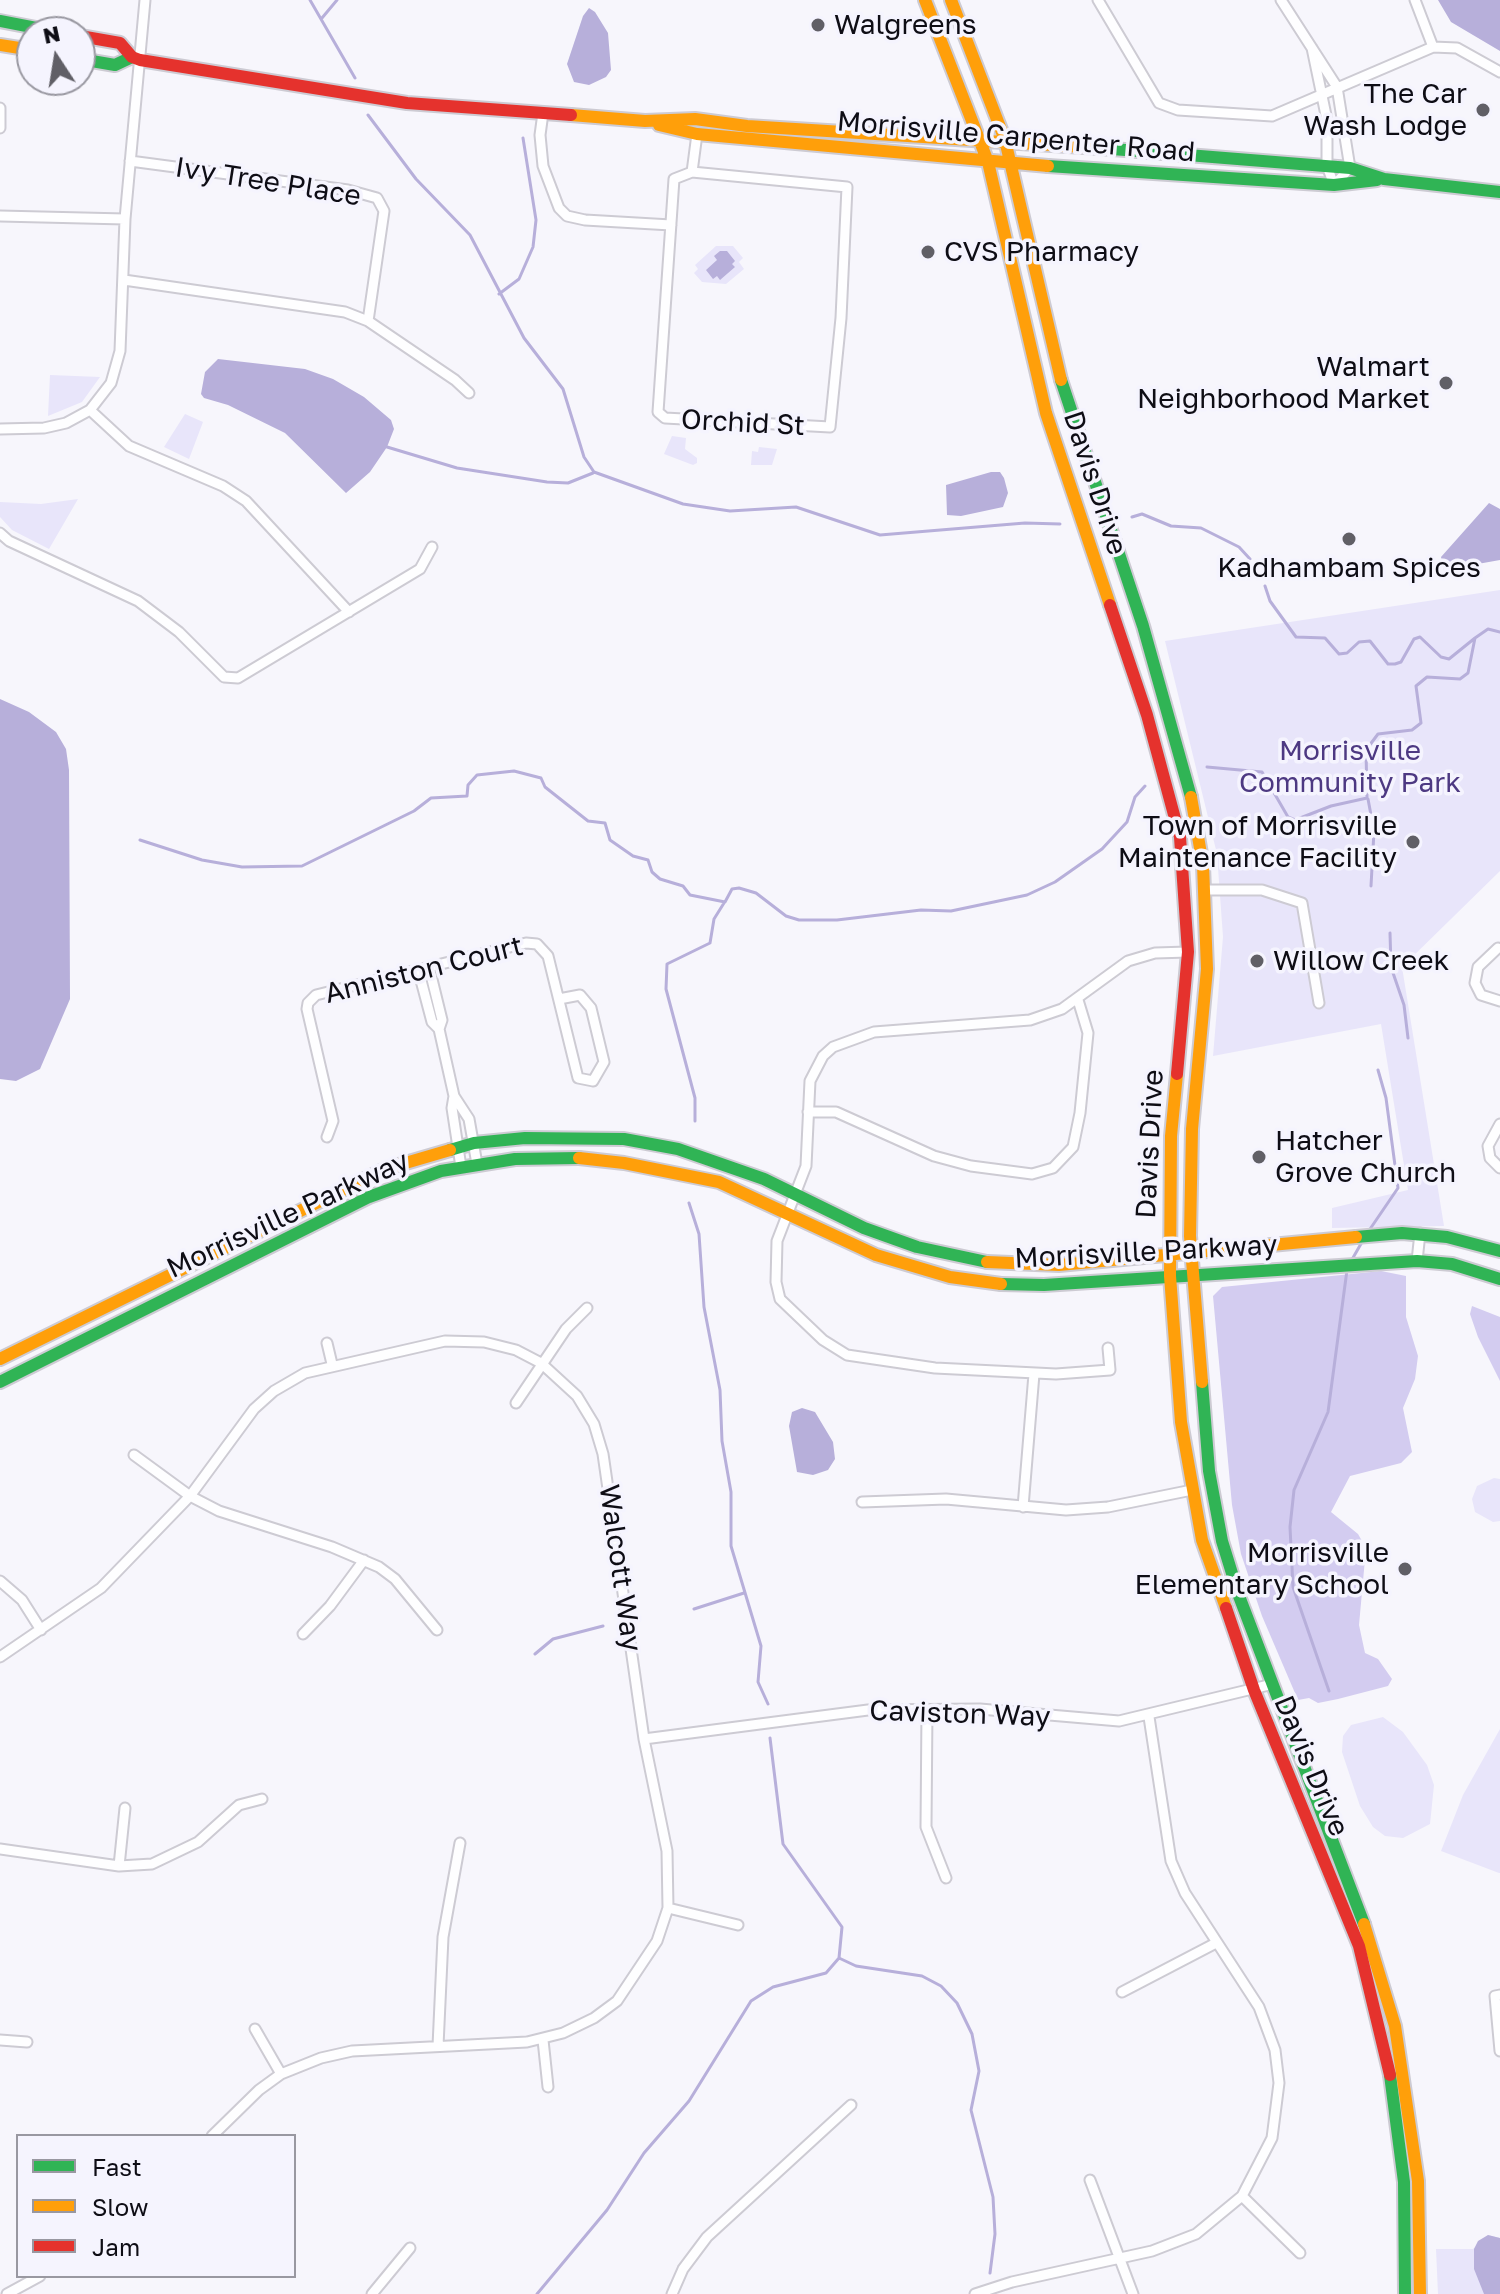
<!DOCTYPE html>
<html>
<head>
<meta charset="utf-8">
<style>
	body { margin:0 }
	#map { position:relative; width:1500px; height:2294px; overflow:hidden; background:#f7f6fc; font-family:"Golos Text",sans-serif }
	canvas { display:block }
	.legend { position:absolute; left:16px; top:2134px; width:280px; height:144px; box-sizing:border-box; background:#f5f4fe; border:2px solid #9998a1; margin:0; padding:10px 14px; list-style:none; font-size:24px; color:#0e0d15 }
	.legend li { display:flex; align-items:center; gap:16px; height:40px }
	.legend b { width:40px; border:2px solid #9998a1 }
	.north { position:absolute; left:16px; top:16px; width:80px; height:80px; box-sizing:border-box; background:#f5f4fe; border:2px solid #9998a1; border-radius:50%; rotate:348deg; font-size:22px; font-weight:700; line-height:32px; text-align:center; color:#0e0d15 }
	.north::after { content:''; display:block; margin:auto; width:28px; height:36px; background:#605f66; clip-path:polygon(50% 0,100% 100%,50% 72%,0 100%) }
</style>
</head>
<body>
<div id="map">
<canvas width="1500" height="2294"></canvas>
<ul class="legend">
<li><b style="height:10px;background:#30b455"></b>Fast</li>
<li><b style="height:10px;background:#ff9f0a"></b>Slow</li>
<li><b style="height:10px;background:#e5322d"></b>Jam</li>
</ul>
<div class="north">N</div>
</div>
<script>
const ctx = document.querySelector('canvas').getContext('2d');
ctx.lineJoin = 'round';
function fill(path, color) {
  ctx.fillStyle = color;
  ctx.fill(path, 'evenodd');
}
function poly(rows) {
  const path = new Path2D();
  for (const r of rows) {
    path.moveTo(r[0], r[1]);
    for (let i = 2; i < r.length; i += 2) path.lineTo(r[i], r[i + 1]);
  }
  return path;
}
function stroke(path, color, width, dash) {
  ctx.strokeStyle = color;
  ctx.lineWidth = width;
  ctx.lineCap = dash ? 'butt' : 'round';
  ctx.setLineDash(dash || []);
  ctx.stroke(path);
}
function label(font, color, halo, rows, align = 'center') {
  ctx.font = font + ' "Golos Text",sans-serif';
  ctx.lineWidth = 7;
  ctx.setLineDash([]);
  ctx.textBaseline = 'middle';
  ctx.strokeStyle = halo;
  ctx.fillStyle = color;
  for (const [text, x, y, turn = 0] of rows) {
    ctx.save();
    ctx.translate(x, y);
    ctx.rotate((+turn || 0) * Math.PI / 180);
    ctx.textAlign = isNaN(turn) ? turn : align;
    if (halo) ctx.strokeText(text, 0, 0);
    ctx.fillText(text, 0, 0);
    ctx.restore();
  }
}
fill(poly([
	[716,246,733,246,743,258,739,262,744,269,726,284,702,282,694,273,698,269,695,265],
	[50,375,100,377,82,402,48,416],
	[185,414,203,422,189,459,164,447],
	[672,436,686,438,685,449,697,458,697,463,693,465,664,454],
	[759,447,777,449,772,465,751,465,752,451,758,452],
	[78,499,49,549,12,530,0,517,0,502,41,504],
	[1500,590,1500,871,1402,967,1444,1226,1332,1228,1332,1208,1408,1190,1381,1024,1213,1056,1223,937,1217,854,1165,641],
	[1494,1478,1500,1479,1500,1521,1493,1522,1475,1512,1472,1499,1477,1486],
	[1383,1717,1403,1732,1427,1765,1434,1785,1430,1824,1403,1838,1385,1836,1373,1827,1360,1806,1342,1752,1343,1736,1351,1725],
	[1500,1729,1500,1873,1499,1873,1441,1851,1463,1795],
	[1488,2235,1500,2238,1500,2294,1438,2294,1436,2249,1473,2249]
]), '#e8e5fa');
fill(poly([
	[1381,1271,1406,1276,1406,1317,1418,1356,1415,1379,1403,1408,1412,1452,1401,1463,1350,1476,1331,1512,1358,1534,1366,1548,1359,1625,1365,1653,1378,1659,1392,1679,1388,1686,1338,1699,1318,1703,1309,1698,1298,1700,1262,1616,1241,1554,1232,1505,1213,1296,1222,1287],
	[1472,1306,1500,1317,1500,1381,1478,1337,1470,1314]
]), '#d3ccf0');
fill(poly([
	[1438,0,1500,0,1500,51,1451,22],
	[589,8,595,12,608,33,611,70,606,77,589,85,574,82,567,64,583,16],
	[720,251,727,251,735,261,732,264,735,267,720,280,717,276,713,279,706,270,717,260,714,256],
	[218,359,305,369,333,379,364,397,391,420,394,429,387,447,370,472,346,493,285,433,228,405,204,398,201,394,205,372],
	[991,472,1000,472,1004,478,1008,493,1003,507,961,516,947,515,946,485],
	[1489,503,1500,509,1500,560,1444,570,1441,557],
	[0,699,29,712,56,732,66,749,69,770,70,999,40,1069,16,1081,0,1079],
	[802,1408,815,1412,833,1442,835,1459,828,1470,813,1475,797,1472,789,1426,792,1412],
	[1488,2235,1500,2238,1500,2294,1484,2294,1474,2269,1474,2249,1478,2241]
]), '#b7afda');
stroke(poly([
	[310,0,355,78],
	[322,18,337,0],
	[368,115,416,179,470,235,524,338,563,389,584,457,594,472,683,504,730,511,796,507,880,535,1025,523,1060,524],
	[499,294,519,279,533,247,536,220,523,138],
	[387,447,457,468,547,482,568,483,593,473],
	[1132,517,1142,514,1171,526,1201,528,1239,547,1250,559],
	[1265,586,1270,601,1296,637,1325,638,1339,654,1347,653,1359,642,1370,641,1388,664,1395,664,1401,662,1414,639,1420,637,1441,657,1449,659,1475,638],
	[1207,767,1262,772,1288,817,1295,820,1331,806,1367,798,1366,750,1378,734,1412,730,1421,723,1416,686,1427,677,1460,679,1468,673,1475,638,1488,629,1500,632],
	[1368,799,1374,831,1371,886],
	[140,840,202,860,242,867,302,866,414,811,431,798,467,796,468,785,477,775,514,771,541,778,545,787,588,821,605,823,610,840,633,856,648,860,652,872,660,879,683,886,690,895,725,902,732,889,739,888,756,893,786,916,799,920,837,920,921,910,951,911,1027,895,1055,882,1102,849,1127,822,1135,797,1145,786],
	[1390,933,1391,967,1404,1005,1408,1038],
	[695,1121,695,1098,666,989,667,964,710,943,714,919,724,903],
	[689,1203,699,1234,704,1307,720,1390,722,1441,731,1492,731,1546,761,1646,758,1682,768,1704],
	[1368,1232,1398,1188,1386,1098,1378,1070],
	[1350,1263,1362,1242],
	[694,1609,744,1593],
	[535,1654,553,1639,603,1626],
	[1329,1691,1293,1587,1290,1527,1294,1490,1328,1412,1347,1270],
	[839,1958,856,1966,922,1976,941,1986,957,2003,972,2034,979,2071,971,2110,993,2197,995,2234,990,2273],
	[537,2294,607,2210,644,2153,689,2101,751,2001,773,1987,826,1973,839,1958,842,1927,783,1844,770,1738]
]), '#b7afda', 3);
const street = poly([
	[1098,0,1159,103,1178,110,1272,116,1433,47,1415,0],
	[1281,0,1337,87,1350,168,1334,185,1327,166,1327,120,1312,48],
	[1433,47,1457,48,1500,72],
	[0,108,0,128],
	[543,113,540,135,543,166,559,208,567,216,585,220,671,225],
	[130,161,348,190,377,198,384,211,368,321],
	[692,172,674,179,658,412,665,418,830,427,841,318,847,187,692,172,697,134],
	[0,216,125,219],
	[124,280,345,312,368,321,455,380,469,393],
	[90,410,129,446,223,486,246,501,349,612],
	[0,429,44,428,66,423,90,410,111,383,120,351,125,219,145,0],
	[0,533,9,541,138,601,179,632,224,677,238,678,420,569,432,547],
	[1205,890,1262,890,1302,903,1319,1003],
	[1498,948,1478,967,1475,983,1481,995,1500,1001],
	[429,967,442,1020,439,1029,454,1096,452,1108,461,1167],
	[418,969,432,1022,439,1029],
	[454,1096,469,1119,477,1164],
	[808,1112,836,1112,934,1156,971,1166,1032,1174,1053,1168,1073,1147,1080,1113,1088,1033,1078,1000],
	[1500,1124,1488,1146,1490,1158,1500,1168],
	[327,1137,333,1121,307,1009,308,1003,316,995,526,943,537,944,548,956,578,1078,593,1081,604,1062,591,1008,580,995,559,999],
	[1417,1261,1420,1233],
	[327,1343,332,1364],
	[1108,1348,1110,1370,1056,1374,935,1368,847,1355,823,1340,780,1299,776,1282,777,1241,806,1166,810,1081,823,1056,833,1047,874,1032,1030,1020,1062,1009,1128,961,1155,953,1188,952],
	[516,1403,566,1329,587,1308],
	[134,1455,190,1496,219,1511,332,1547,379,1567,395,1579,437,1630],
	[862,1502,946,1499,1066,1510,1108,1507,1192,1490],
	[1023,1507,1034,1374],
	[0,1581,22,1600,41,1630],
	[303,1634,330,1606,364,1560],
	[0,1657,101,1588,190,1496,254,1409,274,1391,305,1373,445,1341,484,1342,516,1350,541,1363,577,1396,594,1424,603,1454,644,1739,667,1851,668,1908,657,1941,617,2001,594,2018,563,2033,527,2042,352,2051,321,2058,281,2074,259,2090,212,2136],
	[927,1709,926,1827,946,1878],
	[644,1739,868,1710,980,1709,1119,1721,1273,1684],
	[0,1849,119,1866,152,1864,198,1842,239,1805,262,1799],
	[119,1866,125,1808],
	[668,1908,738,1925],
	[1122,1992,1216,1943],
	[1500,1995,1495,1996,1500,2051],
	[255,2029,281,2074],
	[0,2040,27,2042],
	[543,2040,548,2087],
	[438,2046,443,1937,460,1843],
	[1090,2180,1133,2294],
	[1242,2196,1300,2253],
	[7,2294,40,2276],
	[372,2294,410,2248],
	[672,2294,683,2269,707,2237,851,2105],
	[975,2294,1012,2282,1152,2251,1196,2234,1242,2196,1272,2138,1279,2083,1275,2050,1259,2007,1185,1893,1171,1861,1149,1717]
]);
const fast = poly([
	[0,21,57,32],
	[80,59,115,65,132,57],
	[1100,148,1350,168,1384,179,1500,192],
	[1048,166,1334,185,1377,180],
	[1061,380,1143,626,1191,797],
	[450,1150,474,1143,525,1138,624,1139,678,1149,764,1179,864,1228,917,1247,987,1262],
	[1356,1237,1402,1233,1447,1237,1500,1251],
	[1001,1284,1044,1285,1417,1261,1452,1264,1500,1279],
	[0,1382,369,1197,441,1171,515,1159,579,1158],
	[1202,1382,1209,1471,1222,1541,1239,1596,1364,1924],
	[1390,2075,1404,2182,1405,2294]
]);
const slow = poly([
	[925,0,988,162,1046,413,1110,605],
	[951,0,1005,140,1061,380],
	[0,45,32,50],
	[571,115,645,121,695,119,747,126,1100,148],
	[659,125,697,134,1048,166],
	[1191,797,1203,865,1207,969,1192,1129,1190,1236,1202,1382],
	[1177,1074,1171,1136,1170,1276,1181,1422,1202,1540,1226,1608],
	[579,1158,624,1163,719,1182,876,1255,950,1277,1001,1284],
	[987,1262,1059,1265,1356,1237],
	[0,1359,385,1169,450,1150],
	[1364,1924,1395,2026,1418,2181,1420,2294]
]);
const jam = poly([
	[80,36,120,43,132,57,140,60,407,103,571,115],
	[1110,605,1147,715,1180,837,1188,952,1177,1074],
	[1226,1608,1254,1690,1359,1946,1390,2075]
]);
stroke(street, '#cdcbd3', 13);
stroke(fast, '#cdcbd3', 16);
stroke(slow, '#cdcbd3', 16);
stroke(jam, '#cdcbd3', 16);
stroke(street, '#fefeff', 9);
stroke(fast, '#30b455', 12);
stroke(slow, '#ff9f0a', 12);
stroke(jam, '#e5322d', 12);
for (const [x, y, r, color] of [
	[818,25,8,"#605f66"],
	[1483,110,8,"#605f66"],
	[928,252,8,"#605f66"],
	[1446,383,8,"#605f66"],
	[1349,539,8,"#605f66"],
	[1413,842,8,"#605f66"],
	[1257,961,8,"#605f66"],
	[1259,1157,8,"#605f66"],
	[1405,1569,8,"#605f66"]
]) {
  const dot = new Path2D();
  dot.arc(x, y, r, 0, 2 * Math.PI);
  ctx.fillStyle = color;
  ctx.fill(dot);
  stroke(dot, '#f5f4fe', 3);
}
label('28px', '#0e0d15', '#f5f4fe', [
	["Walgreens",834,25],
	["The Car",1467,94,"right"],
	["Wash Lodge",1467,126,"right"],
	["CVS Pharmacy",944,252],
	["Walmart",1430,367,"right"],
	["Neighborhood Market",1430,399,"right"],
	["Kadhambam Spices",1349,568,"center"],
	["Town of Morrisville",1397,826,"right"],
	["Maintenance Facility",1397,858,"right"],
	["Willow Creek",1273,961],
	["Hatcher",1275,1141],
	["Grove Church",1275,1173],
	["Morrisville",1389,1553,"right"],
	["Elementary School",1389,1585,"right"]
], 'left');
label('28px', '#0e0d15', '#f5f4fe', [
	["Morrisville Carpenter Road",1016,137,5],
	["Ivy Tree Place",268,182,9],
	["Orchid St",743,423,3],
	["Davis Drive",1095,483,72],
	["Anniston Court",424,970,-14],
	["Davis Drive",1150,1144,-87],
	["Morrisville Parkway",288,1215,-25],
	["Morrisville Parkway",1146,1252,-3],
	["Walcott Way",620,1568,82],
	["Caviston Way",960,1714,2],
	["Davis Drive",1311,1766,67]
]);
label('28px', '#4d3982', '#f5f4fe', [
	["Morrisville",1350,751],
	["Community Park",1350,783]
]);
</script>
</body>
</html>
